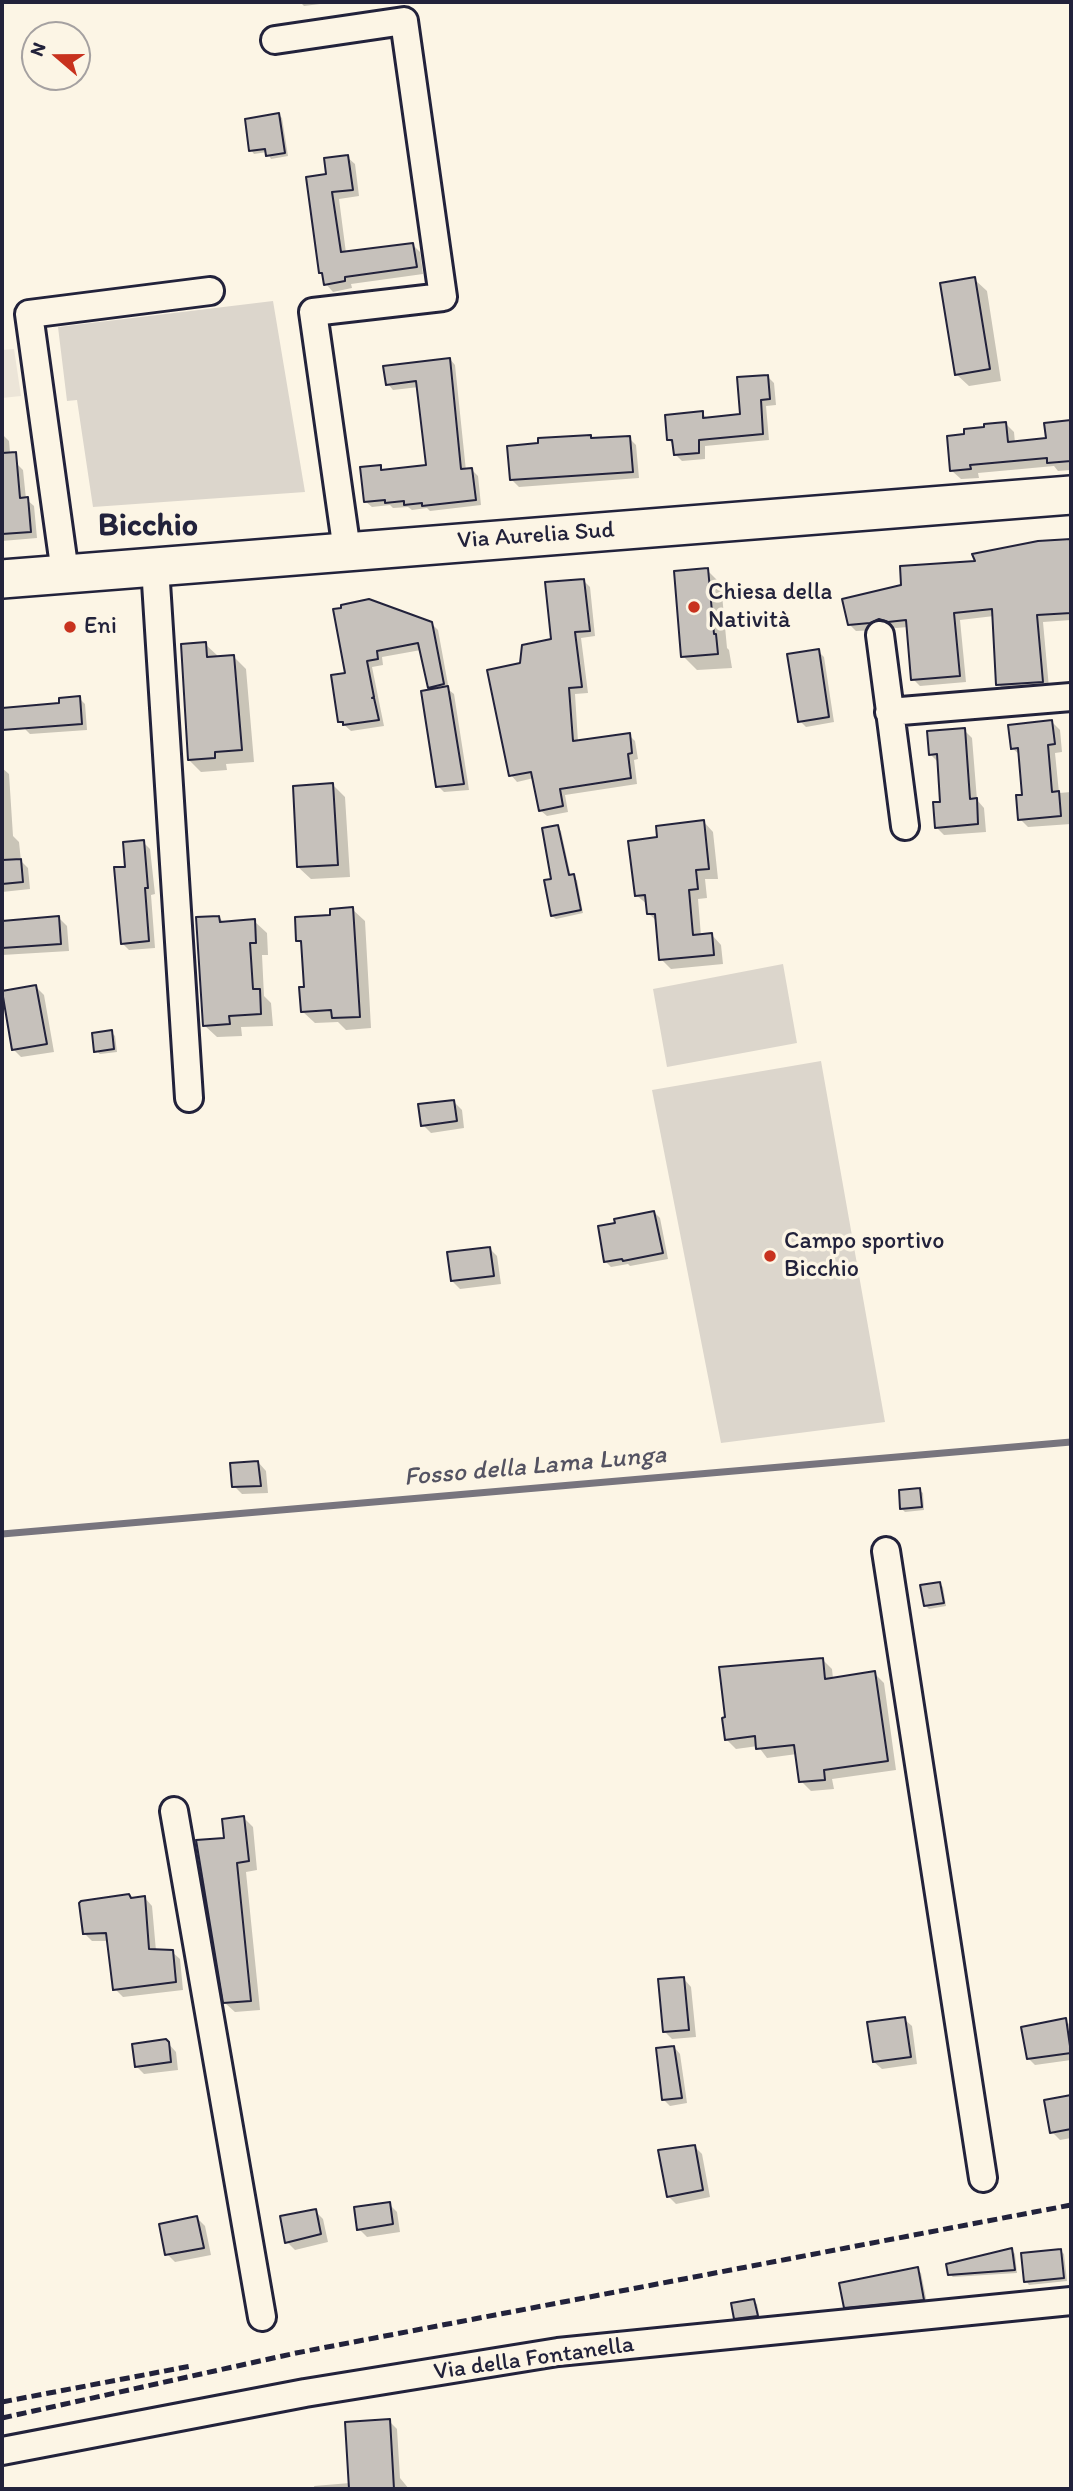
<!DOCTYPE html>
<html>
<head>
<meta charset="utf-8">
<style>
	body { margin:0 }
	#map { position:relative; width:1073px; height:2491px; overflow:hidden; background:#fcf5e5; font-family:Itim,sans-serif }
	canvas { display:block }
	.frame { position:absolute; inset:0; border:4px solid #22223b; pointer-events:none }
	.north { position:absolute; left:21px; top:21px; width:70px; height:70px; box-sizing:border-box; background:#fcf5e5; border:2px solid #a5a1a1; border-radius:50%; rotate:290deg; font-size:19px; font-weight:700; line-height:28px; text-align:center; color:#22223b }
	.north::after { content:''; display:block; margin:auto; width:24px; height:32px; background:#c8321e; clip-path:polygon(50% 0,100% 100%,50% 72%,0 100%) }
</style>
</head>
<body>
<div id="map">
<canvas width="1073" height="2491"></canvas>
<div class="frame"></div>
<div class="north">N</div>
</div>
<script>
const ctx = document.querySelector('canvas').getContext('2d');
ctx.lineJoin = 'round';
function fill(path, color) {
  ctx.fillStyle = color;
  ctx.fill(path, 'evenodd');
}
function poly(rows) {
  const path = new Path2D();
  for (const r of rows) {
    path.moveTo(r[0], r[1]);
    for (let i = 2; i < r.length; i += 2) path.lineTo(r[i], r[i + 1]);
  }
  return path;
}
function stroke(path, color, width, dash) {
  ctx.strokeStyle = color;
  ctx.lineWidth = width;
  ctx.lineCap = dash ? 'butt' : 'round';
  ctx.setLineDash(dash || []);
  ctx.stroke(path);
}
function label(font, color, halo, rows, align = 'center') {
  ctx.font = font + ' Itim,sans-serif';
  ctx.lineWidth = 7;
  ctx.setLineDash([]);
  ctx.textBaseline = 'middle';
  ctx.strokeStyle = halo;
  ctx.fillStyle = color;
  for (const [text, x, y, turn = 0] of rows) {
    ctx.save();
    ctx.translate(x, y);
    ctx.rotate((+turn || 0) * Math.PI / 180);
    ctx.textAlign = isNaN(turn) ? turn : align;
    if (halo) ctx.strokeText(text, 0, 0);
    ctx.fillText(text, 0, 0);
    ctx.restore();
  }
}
fill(poly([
	[14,349,21,396,2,398,2,350]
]), '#ece5d8');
fill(poly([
	[273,301,305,492,93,507,77,400,67,401,58,327],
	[783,964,797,1043,667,1067,653,989],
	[821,1061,885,1422,721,1443,652,1090]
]), '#dcd6cc');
fill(poly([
	[300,2,319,2,320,4,304,6],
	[279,115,282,118,288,156,271,159,267,152,254,154,251,150],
	[347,157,355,164,359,196,339,199,346,253,413,245,420,252,423,274,351,284,352,288,333,292,326,284,324,277,320,273,328,176],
	[974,279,987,291,1001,381,969,386,956,374],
	[450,359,455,365,466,471,472,470,478,476,481,505,430,511,427,508,412,510,408,507,393,508,390,505,372,507,366,502,380,467,384,471,428,466,419,387,393,390,388,384],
	[767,376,774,383,776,405,766,406,769,440,705,446,705,459,682,461,675,454,674,445,669,440,702,413,708,419,742,416],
	[1071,422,1071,470,1058,471,1054,466,978,473,979,478,961,479,952,471,966,436,1005,423,1014,432,1015,443,1047,439,1046,424],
	[2,434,9,441,11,464,16,463,23,470,26,499,34,506,37,538,2,541],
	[590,437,593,440,629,438,636,445,639,478,519,487,512,480],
	[1071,541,1071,620,1043,622,1049,688,1005,691,998,684,994,616,960,620,966,682,920,686,913,679,908,627,896,628,887,626,877,630,856,631,849,624,903,587,1038,543],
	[707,570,721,584,727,648,729,650,732,668,697,670,683,656],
	[584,581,590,587,595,636,581,638,588,693,575,694,578,742,629,735,635,741,638,759,634,760,637,784,565,795,568,812,547,816,540,810,534,778,517,782,511,775,522,665,553,641],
	[335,611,431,623,438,630,449,690,454,694,469,790,444,792,438,786,433,690,429,687,421,650,382,657,383,665,372,667,384,726,351,731,340,721,347,675],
	[205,644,218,656,234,657,246,669,254,762,226,764,227,770,201,772,189,760],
	[818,651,824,657,834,722,806,727,800,721],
	[79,698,85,704,87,730,30,734,24,728,61,705],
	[1052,722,1060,730,1062,752,1055,753,1059,793,1071,792,1071,824,1028,827,1020,819,1024,797,1021,756,1012,748],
	[964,730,972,738,977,800,984,808,986,832,944,835,936,827,942,803,939,763,930,754],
	[2,768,9,774,13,836,19,842,21,861,28,868,30,889,2,892],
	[333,785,345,797,350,877,311,879,298,867],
	[704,822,713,832,718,879,705,879,707,898,698,899,701,936,712,935,721,945,723,964,671,969,661,959,658,922,649,914,648,905,636,895],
	[557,827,561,831,571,877,577,880,583,913,556,919,552,916],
	[143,842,150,849,155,894,151,895,155,948,129,950,122,943,127,869],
	[352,909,365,921,371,1028,346,1030,338,1022,315,1023,302,1011,306,989,303,946,298,940,332,917],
	[219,917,224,923,254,921,267,933,268,955,262,955,264,996,271,1003,273,1026,241,1027,242,1036,217,1037,204,1025],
	[59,918,67,926,69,951,2,955,2,922],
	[36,987,44,995,54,1052,21,1057,13,1049],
	[111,1032,115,1036,117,1052,100,1054,96,1051],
	[454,1102,462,1110,464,1128,431,1133,423,1125],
	[654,1212,660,1218,668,1259,630,1266,628,1264,611,1267,605,1261],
	[489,1248,497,1256,501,1284,460,1289,452,1281],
	[258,1462,266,1471,268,1493,242,1494,234,1486],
	[919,1490,923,1493,924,1510,905,1512,902,1509],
	[940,1584,943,1587,946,1606,929,1609,926,1606],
	[823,1660,832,1669,833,1679,874,1673,884,1683,896,1770,832,1779,834,1789,811,1791,801,1781,797,1754,767,1758,758,1746,736,1749,726,1739],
	[244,1818,253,1827,257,1870,246,1872,260,2010,235,2012,225,2003,226,1840],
	[128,1895,133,1900,145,1898,152,1906,156,1951,172,1952,180,1959,183,1990,123,1997,115,1989,109,1941,92,1941,85,1934],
	[684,1979,691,1987,696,2037,672,2039,664,2031],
	[904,2019,912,2026,917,2064,882,2069,874,2062],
	[1065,2020,1071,2026,1071,2060,1035,2065,1028,2058],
	[166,2041,176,2052,178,2070,144,2074,136,2066],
	[674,2047,680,2054,687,2103,670,2106,664,2100],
	[1071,2097,1071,2138,1060,2140,1052,2132,1046,2102],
	[694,2146,702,2154,710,2197,676,2204,668,2196],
	[389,2204,397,2212,400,2232,367,2237,359,2229],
	[315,2211,323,2219,328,2242,295,2250,287,2242],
	[197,2218,205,2226,211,2255,175,2262,167,2254],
	[1012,2250,1015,2254,1017,2273,953,2277,949,2274],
	[1061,2251,1064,2254,1067,2281,1029,2285,1026,2281],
	[917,2269,921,2273,927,2303,850,2310,846,2307],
	[753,2301,757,2304,760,2319,740,2321,736,2318],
	[389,2421,397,2429,400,2478,409,2489,315,2489,314,2486,350,2483]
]), '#0003');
stroke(poly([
	[2,1534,1071,1442]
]), '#78757e', 7);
const building = poly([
	[279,113,285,153,266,156,265,149,249,151,245,119,279,113],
	[348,155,353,190,332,192,341,252,413,243,417,267,345,277,345,281,324,285,322,273,319,273,306,177,326,174,324,158,348,155],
	[975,277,990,369,955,375,940,283,975,277],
	[450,358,461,469,472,468,476,500,422,506,422,503,404,505,404,501,385,503,385,500,364,502,360,467,381,465,381,470,426,465,416,381,386,385,383,366,450,358],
	[768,375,770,399,761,400,763,434,699,440,699,453,674,455,672,440,667,440,665,415,703,411,703,418,740,414,737,377,768,375],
	[1071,420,1071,461,1047,463,1047,458,970,465,971,469,950,471,947,436,964,434,964,429,984,427,984,424,1006,422,1008,442,1046,438,1044,423,1071,420],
	[591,435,591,438,630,436,633,472,510,480,507,446,538,443,538,438,591,435],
	[16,452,20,498,28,497,31,532,2,534,2,453,16,452],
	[1071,539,1071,613,1037,615,1043,682,996,685,992,609,954,613,960,676,911,680,906,620,888,622,879,619,870,623,848,625,842,599,901,585,900,566,975,561,972,554,1038,541,1071,539],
	[708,568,714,634,716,634,718,654,681,657,674,571,708,568],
	[584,579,590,631,575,632,582,687,569,688,573,741,630,733,632,753,628,754,631,778,560,789,563,806,539,811,531,772,509,776,487,670,520,663,522,645,551,639,545,582,584,579],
	[369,599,432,622,444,684,428,688,418,643,377,651,378,659,367,661,374,697,372,698,374,698,379,720,343,725,343,722,338,722,331,675,345,673,333,609,341,608,341,605,369,599],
	[206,642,207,657,234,655,242,750,215,752,215,758,188,760,181,644,206,642],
	[819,649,829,717,798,722,787,654,819,649],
	[448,686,464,784,436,787,421,691,448,686],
	[80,696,82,724,2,730,2,708,59,703,59,698,80,696],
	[1052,720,1055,744,1048,745,1052,792,1059,791,1061,816,1018,820,1016,795,1022,795,1018,748,1011,749,1008,725,1052,720],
	[965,728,970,799,977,798,978,824,935,828,933,802,940,802,937,754,929,755,927,731,965,728],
	[333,783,338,865,297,867,293,786,333,783],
	[704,820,709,869,696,870,698,889,689,890,693,935,712,933,714,955,659,960,655,914,647,914,645,895,635,896,628,841,657,837,656,826,704,820],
	[558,825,569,875,574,874,581,910,551,916,544,880,551,879,542,828,558,825],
	[144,840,148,888,145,888,149,941,121,944,114,867,125,867,123,842,144,840],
	[21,859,23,882,2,884,2,860,21,859],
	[353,907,360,1017,332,1018,331,1010,301,1012,299,987,304,987,301,941,296,941,295,917,330,915,330,909,353,907],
	[59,916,61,944,2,948,2,921,59,916],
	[219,916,220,922,255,919,256,943,250,943,253,989,260,989,261,1014,229,1016,230,1024,203,1026,196,917,219,916],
	[36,985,47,1044,12,1050,2,991,36,985],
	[112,1030,114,1049,94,1052,92,1033,112,1030],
	[454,1100,457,1121,421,1126,418,1104,454,1100],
	[654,1211,663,1253,623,1261,622,1259,604,1262,598,1226,615,1223,614,1219,654,1211],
	[490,1247,494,1276,451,1281,447,1252,490,1247],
	[258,1461,261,1486,232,1487,230,1463,258,1461],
	[920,1488,922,1507,900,1509,899,1490,920,1488],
	[940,1582,944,1603,924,1606,920,1585,940,1582],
	[823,1658,825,1679,875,1671,888,1761,824,1770,825,1780,799,1782,794,1745,756,1749,755,1736,725,1740,722,1718,725,1717,719,1667,823,1658],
	[244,1816,249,1861,237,1863,251,2001,223,2003,196,1840,224,1838,222,1819,244,1816],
	[129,1894,131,1898,145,1896,149,1949,173,1950,176,1982,113,1990,106,1933,83,1934,79,1903,81,1901,129,1894],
	[684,1977,689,2030,663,2032,658,1979,684,1977],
	[905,2017,911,2057,873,2062,867,2022,905,2017],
	[1066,2018,1071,2053,1027,2059,1021,2027,1066,2018],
	[166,2039,169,2042,171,2062,135,2067,132,2044,166,2039],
	[674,2046,682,2098,662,2100,656,2048,674,2046],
	[1071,2095,1071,2129,1050,2133,1044,2100,1071,2095],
	[695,2145,703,2190,667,2197,658,2150,695,2145],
	[390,2202,393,2224,357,2230,354,2207,390,2202],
	[316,2209,321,2234,285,2243,280,2216,316,2209],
	[197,2216,204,2248,165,2255,159,2224,197,2216],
	[1012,2248,1015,2270,948,2275,946,2264,1012,2248],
	[1061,2249,1064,2278,1024,2282,1021,2253,1061,2249],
	[918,2267,924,2300,844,2308,839,2283,918,2267],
	[754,2299,758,2316,734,2319,731,2303,754,2299],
	[390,2419,394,2489,349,2489,345,2422,390,2419]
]);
fill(building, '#c6c1bb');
stroke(building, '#22223b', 2);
const minor = poly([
	[275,40,404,21,443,297,313,312,347,551],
	[155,567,189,1098],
	[65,573,29,314,210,291],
	[880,635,905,826],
	[889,712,1071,697],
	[886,1551,983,2178],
	[174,1811,262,2317],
	[2,2451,305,2393,558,2352,1071,2301]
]);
const secondary = poly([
	[2,579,1071,495]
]);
stroke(minor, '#22223b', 32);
stroke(secondary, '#22223b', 42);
stroke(minor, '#fcf5e5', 26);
stroke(secondary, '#fcf5e5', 37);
stroke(poly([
	[2,2402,191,2366],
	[2,2418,296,2353,1071,2205]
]), '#22223b', 5, [10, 5]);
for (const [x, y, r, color] of [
	[694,607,7,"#c8321e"],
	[70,627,7,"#c8321e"],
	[770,1256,7,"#c8321e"]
]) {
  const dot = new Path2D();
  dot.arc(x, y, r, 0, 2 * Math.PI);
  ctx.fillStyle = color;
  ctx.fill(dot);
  stroke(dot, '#fcf5e5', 2.5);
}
label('24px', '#22223b', '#fcf5e5', [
	["Via Aurelia Sud",536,536,-4],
	["Via della Fontanella",534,2359,-8]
]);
label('24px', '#22223b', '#fcf5e5', [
	["Chiesa della",708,593],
	["Natività",708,621],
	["Eni",84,627],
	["Campo sportivo",784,1242],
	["Bicchio",784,1270]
], 'left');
label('italic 26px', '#545362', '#fcf5e5', [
	["Fosso della Lama Lunga",535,1467,-5]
]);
label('bold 32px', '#22223b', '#fcf5e5', [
	["Bicchio",148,527]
]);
</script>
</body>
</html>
